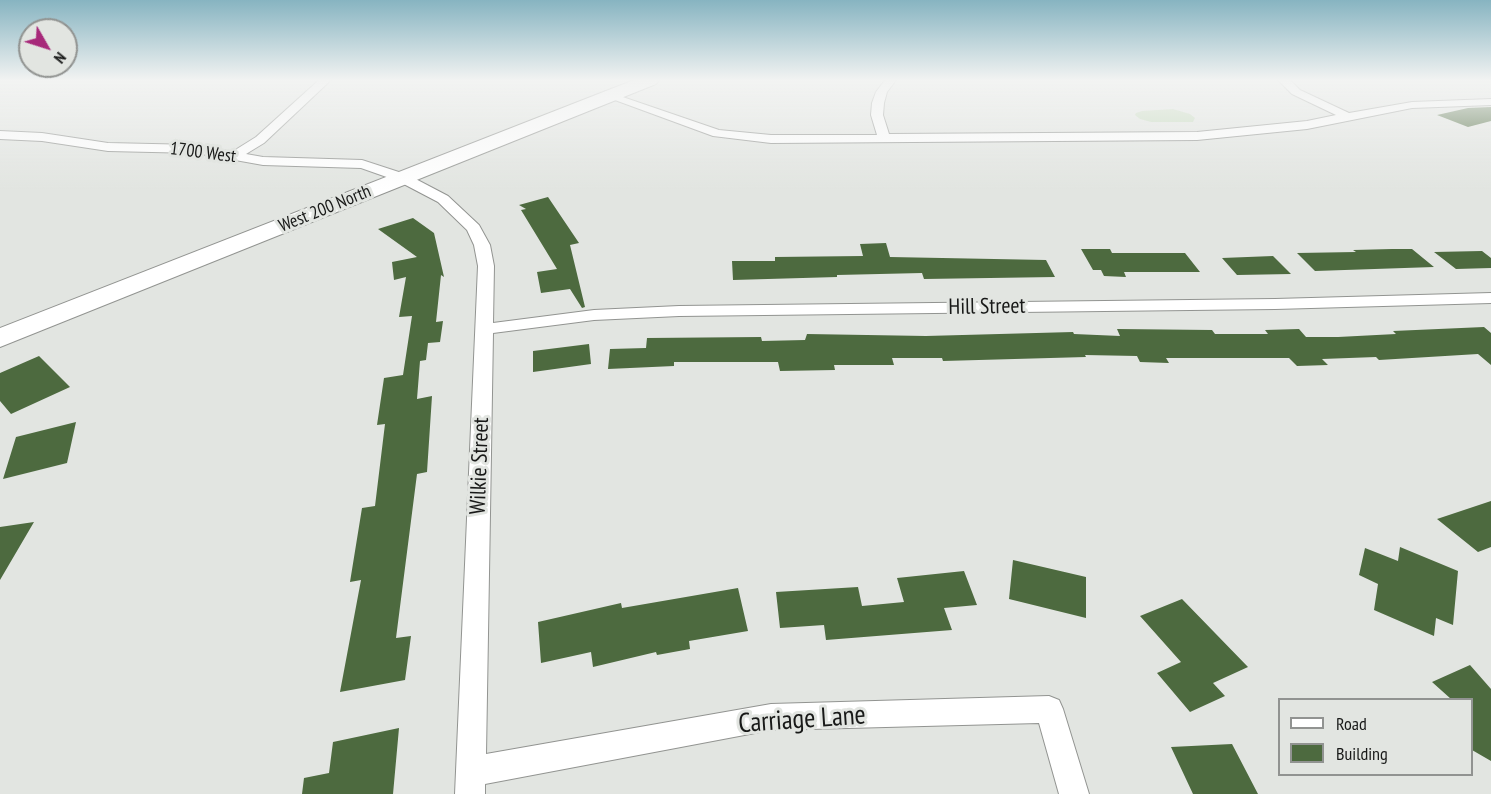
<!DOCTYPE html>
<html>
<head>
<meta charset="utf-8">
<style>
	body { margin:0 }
	#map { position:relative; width:1491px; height:794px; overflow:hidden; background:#e2e5e1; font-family:"PT Sans Narrow",sans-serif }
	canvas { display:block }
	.legend { position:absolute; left:1278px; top:698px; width:195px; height:78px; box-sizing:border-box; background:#e2e5e1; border:2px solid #919391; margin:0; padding:8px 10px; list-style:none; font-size:18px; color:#181918 }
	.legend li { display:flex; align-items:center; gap:12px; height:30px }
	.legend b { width:30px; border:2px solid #919391 }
	.north { position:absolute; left:18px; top:18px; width:60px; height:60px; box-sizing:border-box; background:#e2e5e1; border:2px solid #919391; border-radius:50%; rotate:129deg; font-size:16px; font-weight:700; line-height:24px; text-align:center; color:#181918 }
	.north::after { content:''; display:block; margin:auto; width:21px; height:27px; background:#a7297a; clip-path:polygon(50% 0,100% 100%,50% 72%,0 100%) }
</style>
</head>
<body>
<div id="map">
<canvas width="1491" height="794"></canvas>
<ul class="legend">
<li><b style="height:8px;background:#fff"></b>Road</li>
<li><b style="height:16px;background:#4d6a3f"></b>Building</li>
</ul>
<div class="north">N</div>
</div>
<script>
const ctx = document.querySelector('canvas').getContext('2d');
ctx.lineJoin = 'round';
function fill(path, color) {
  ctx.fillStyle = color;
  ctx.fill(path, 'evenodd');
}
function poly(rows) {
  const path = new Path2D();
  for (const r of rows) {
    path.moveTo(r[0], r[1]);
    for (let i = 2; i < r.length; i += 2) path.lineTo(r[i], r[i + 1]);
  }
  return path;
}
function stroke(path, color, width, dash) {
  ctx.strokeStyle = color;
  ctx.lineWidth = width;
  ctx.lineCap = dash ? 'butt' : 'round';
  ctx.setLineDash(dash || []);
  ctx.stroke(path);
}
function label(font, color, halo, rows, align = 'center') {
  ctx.font = font + ' "PT Sans Narrow",sans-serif';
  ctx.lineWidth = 6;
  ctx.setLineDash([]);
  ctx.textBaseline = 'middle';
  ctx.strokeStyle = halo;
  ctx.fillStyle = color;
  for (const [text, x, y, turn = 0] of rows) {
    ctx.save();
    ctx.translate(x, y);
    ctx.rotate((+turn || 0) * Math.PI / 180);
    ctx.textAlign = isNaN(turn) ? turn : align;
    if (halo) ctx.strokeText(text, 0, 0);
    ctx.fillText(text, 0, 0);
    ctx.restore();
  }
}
fill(poly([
	[1173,109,1190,114,1195,118,1193,122,1151,122,1140,119,1135,115,1136,113,1142,111]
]), '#c3d9b9');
fill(poly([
	[1491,107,1491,121,1468,127,1437,115,1468,108],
	[548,197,579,243,570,245,585,307,582,308,570,289,541,293,537,272,557,269,521,210,526,209,519,205],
	[413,218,434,233,444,277,441,275,436,322,443,321,440,342,428,343,426,360,420,361,417,399,432,396,427,472,417,474,396,638,411,636,405,680,340,692,361,580,350,582,362,508,375,506,385,424,377,425,384,378,403,375,412,316,399,317,406,277,394,280,392,262,417,257,378,229],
	[886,243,890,257,1046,260,1055,277,924,279,922,273,837,275,837,277,733,280,732,261,775,261,775,257,863,256,860,244],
	[1081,249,1110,249,1112,253,1185,253,1200,272,1124,272,1126,277,1104,276,1101,270,1093,270],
	[1392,249,1412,249,1434,267,1315,271,1297,253,1356,252,1353,250],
	[1482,251,1491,258,1491,268,1456,269,1434,252],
	[1273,256,1291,274,1237,275,1222,258],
	[1484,327,1491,333,1491,365,1478,354,1379,360,1376,357,1322,359,1328,365,1297,366,1289,358,1166,358,1169,363,1140,362,1137,356,1085,355,1086,357,943,361,942,358,892,358,894,365,834,365,835,370,780,371,778,362,674,362,674,366,608,369,610,349,646,348,647,338,761,337,762,341,805,340,807,334,926,336,1073,332,1074,334,1120,336,1117,329,1212,330,1215,334,1268,334,1265,330,1299,329,1306,337,1338,337,1396,334,1393,331],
	[589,344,591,364,533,372,533,351],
	[39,356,70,387,11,414,0,401,0,373],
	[76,422,67,463,3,479,16,437],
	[1491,501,1491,547,1478,552,1437,519],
	[34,522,0,580,0,527],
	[1400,547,1458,571,1453,625,1436,618,1434,636,1374,610,1378,584,1359,575,1365,548,1398,561],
	[1013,560,1086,577,1086,618,1009,599],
	[964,571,977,605,944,608,952,630,826,640,824,625,780,628,776,592,858,587,862,606,904,602,897,578],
	[738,588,748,631,689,641,690,649,657,655,656,652,593,667,591,652,541,663,538,622,621,603,622,608],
	[1182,599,1248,667,1213,683,1225,696,1190,712,1157,673,1181,662,1140,616],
	[1470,665,1491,689,1491,761,1472,750,1472,699,1451,699,1432,682],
	[399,728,393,794,302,794,304,778,329,773,333,742],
	[1232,744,1258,794,1193,794,1171,747]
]), '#4d6a3f');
const minor = poly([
	[319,80,331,80,264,143,246,154,263,157,362,160,408,175,448,196,479,225,490,245,494,266,493,323,594,310,679,306,1275,299,1491,293,1491,303,1275,309,679,316,594,320,493,333,486,754,771,704,1049,696,1059,700,1063,709,1089,794,1059,794,1039,723,771,730,485,784,485,794,455,794,478,266,474,245,467,230,438,202,398,181,361,168,263,165,196,153,108,151,42,141,0,139,0,131,42,133,108,143,196,145,232,152,256,137,319,80],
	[885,80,896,80,887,92,884,103,883,115,889,134,1197,132,1307,121,1336,115,1292,94,1278,80,1290,80,1300,90,1349,113,1412,102,1491,99,1491,105,1412,108,1307,129,1197,140,771,143,713,136,604,96,610,93,614,94,719,130,771,135,877,135,871,115,872,103,876,92,885,80]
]);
const primary = poly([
	[634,80,659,80,656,84,0,347,0,328,634,80]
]);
stroke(minor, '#929491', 2);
stroke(primary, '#929491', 2);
fill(minor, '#fff');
fill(primary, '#fff');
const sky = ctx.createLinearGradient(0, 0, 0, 191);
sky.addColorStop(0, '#87b4c1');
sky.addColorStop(0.42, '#f2f3f2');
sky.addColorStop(1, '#f2f3f200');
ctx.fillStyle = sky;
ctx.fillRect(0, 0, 1491, 191);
label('18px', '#181918', '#e2e5e1', [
	["1700 West",203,153,7],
	["West 200 North",325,209,-22]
]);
label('22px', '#181918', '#e2e5e1', [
	["Hill Street",987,307,-1],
	["Wilkie Street",480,466,-88]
]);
label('27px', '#181918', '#e2e5e1', [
	["Carriage Lane",802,720,-4]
]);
</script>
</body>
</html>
